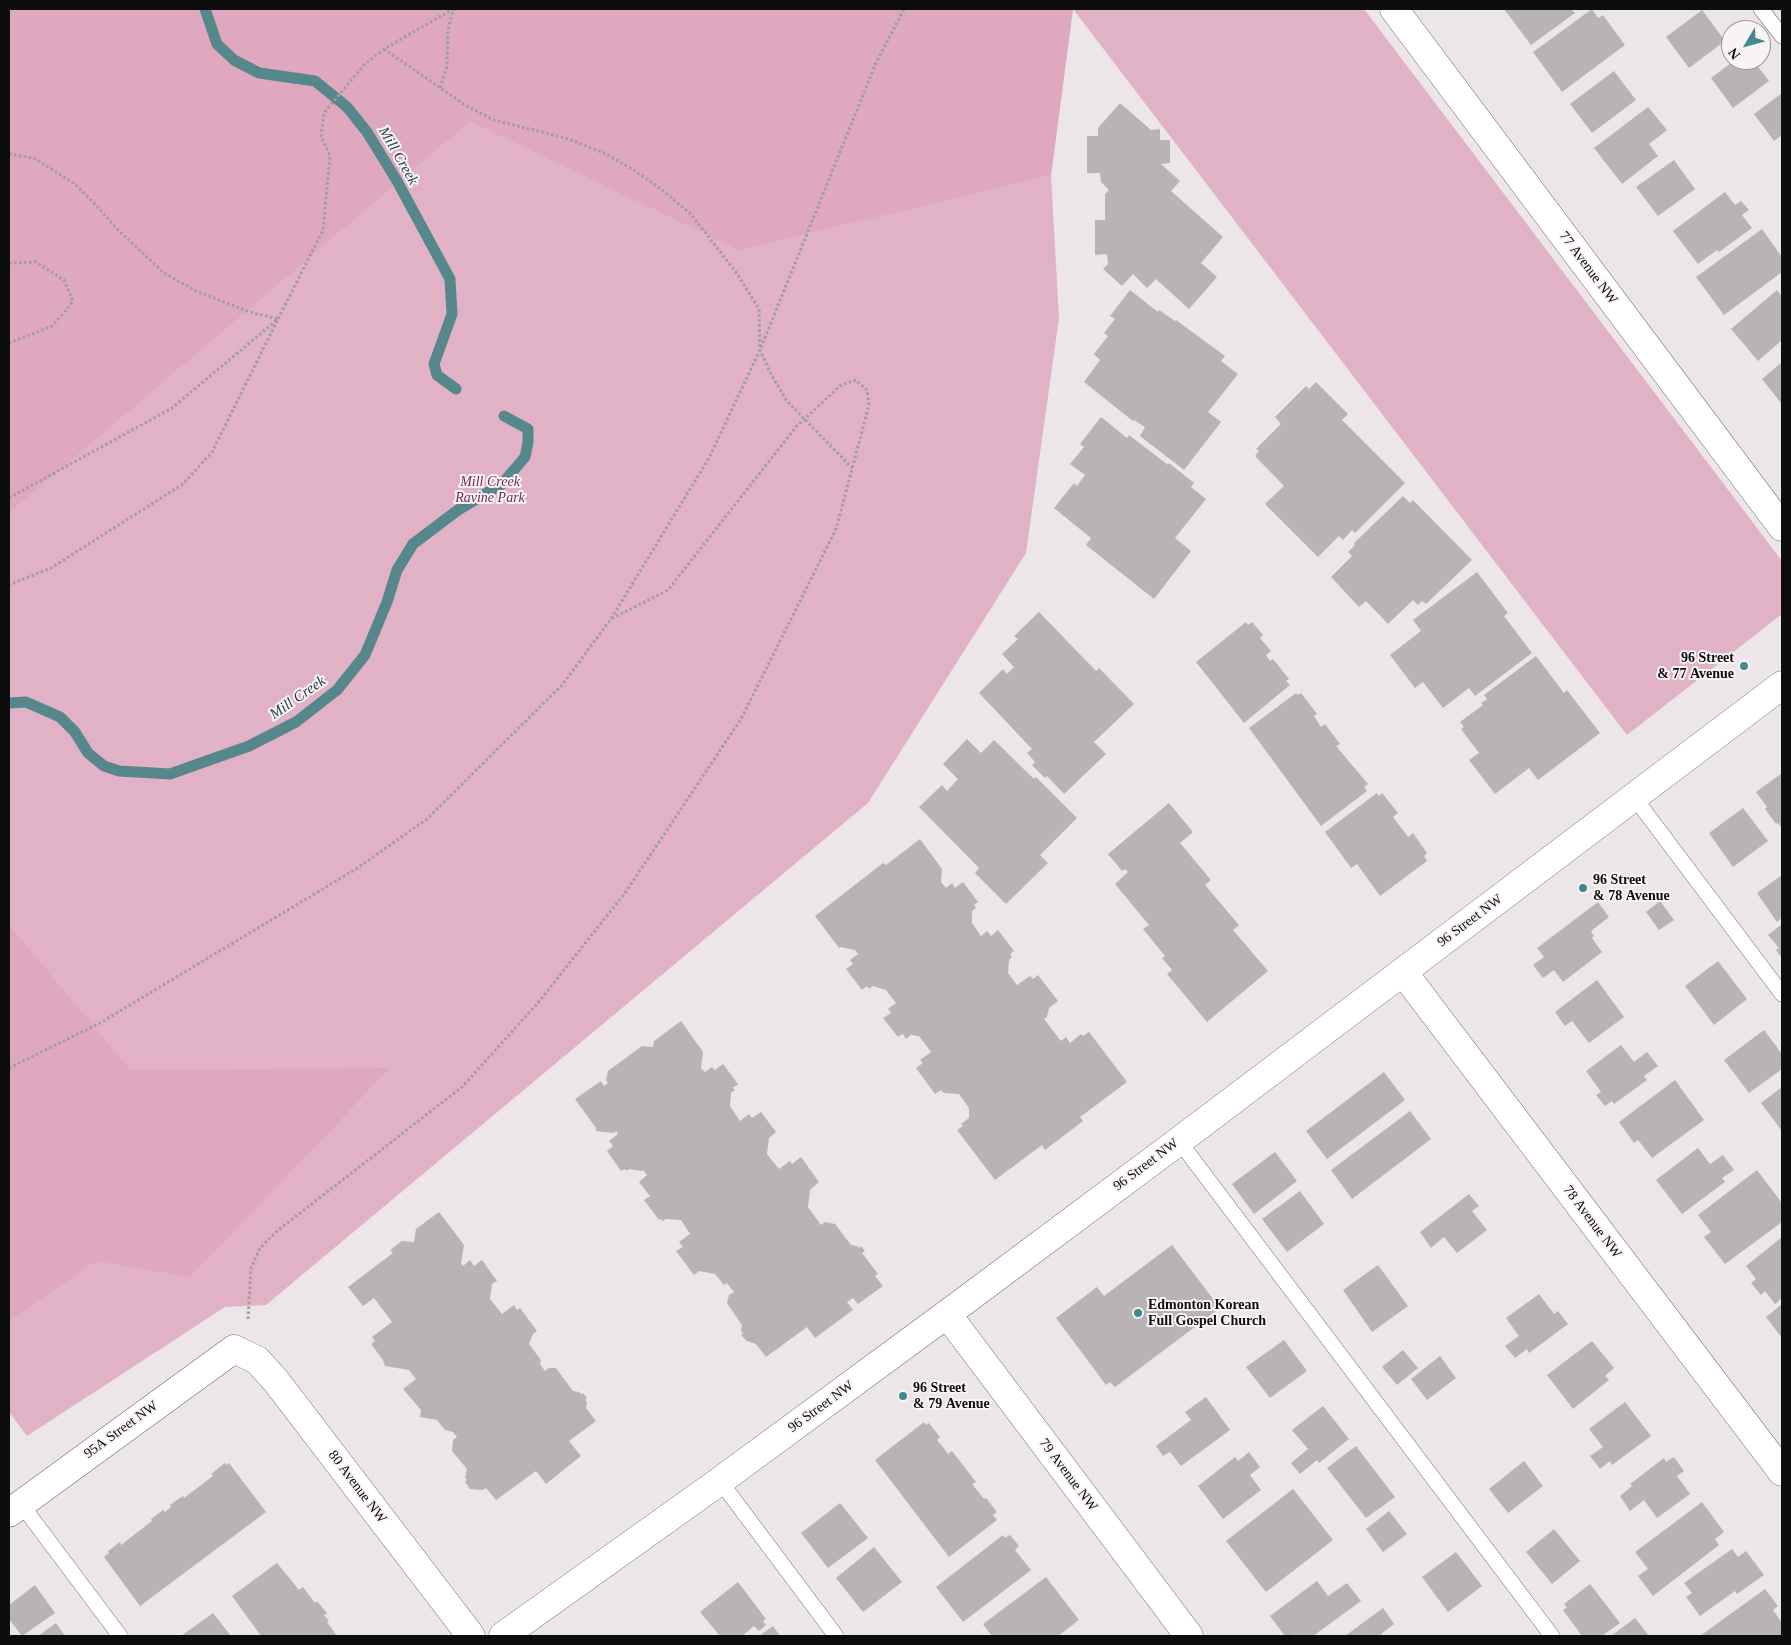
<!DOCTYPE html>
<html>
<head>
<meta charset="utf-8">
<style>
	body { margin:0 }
	#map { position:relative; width:1791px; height:1645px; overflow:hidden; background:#ece6e8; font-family:"Times New Roman",serif }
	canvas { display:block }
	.frame { position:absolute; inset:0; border:10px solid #0e0d0d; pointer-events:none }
	.north { position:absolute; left:1721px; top:20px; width:50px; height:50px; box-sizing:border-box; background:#f9f3f6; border:1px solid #9b9799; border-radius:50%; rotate:233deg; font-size:14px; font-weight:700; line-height:20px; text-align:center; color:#0e0d0d }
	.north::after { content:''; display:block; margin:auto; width:18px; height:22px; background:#418890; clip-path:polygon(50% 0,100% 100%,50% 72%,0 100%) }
</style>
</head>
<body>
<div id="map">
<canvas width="1791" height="1645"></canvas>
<div class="frame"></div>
<div class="north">N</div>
</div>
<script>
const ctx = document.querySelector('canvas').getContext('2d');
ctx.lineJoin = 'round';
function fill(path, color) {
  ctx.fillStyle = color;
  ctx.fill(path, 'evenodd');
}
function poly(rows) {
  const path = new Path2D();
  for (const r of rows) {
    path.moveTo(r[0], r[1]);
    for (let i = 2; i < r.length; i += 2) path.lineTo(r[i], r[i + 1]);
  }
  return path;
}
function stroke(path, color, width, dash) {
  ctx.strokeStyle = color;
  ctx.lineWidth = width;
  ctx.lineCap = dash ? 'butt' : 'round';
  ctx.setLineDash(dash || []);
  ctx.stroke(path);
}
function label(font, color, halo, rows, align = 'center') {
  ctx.font = font + ' "Times New Roman",serif';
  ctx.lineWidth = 4;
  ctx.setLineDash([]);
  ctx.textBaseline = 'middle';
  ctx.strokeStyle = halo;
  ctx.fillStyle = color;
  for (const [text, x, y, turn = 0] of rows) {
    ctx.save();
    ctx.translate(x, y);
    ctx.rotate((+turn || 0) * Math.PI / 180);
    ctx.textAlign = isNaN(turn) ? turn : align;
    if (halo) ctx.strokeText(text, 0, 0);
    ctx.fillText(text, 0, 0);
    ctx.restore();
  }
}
fill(poly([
	[9,9,1364,9,1782,561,1782,614,1627,735,1073,9,1051,175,1059,318,1026,553,868,803,266,1305,225,1307,27,1436,9,1412]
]), '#e1b2c6');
fill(poly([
	[9,9,1073,9,1051,175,739,250,470,121,9,513],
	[9,925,130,1070,390,1068,190,1277,96,1261,9,1321]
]), '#dfa8bf');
stroke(poly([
	[205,9,217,44,234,60,259,73,315,81,347,107,367,132,397,181,450,279,452,314,434,364,437,375,456,389],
	[9,703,26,702,60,717,75,732,88,753,104,766,119,771,170,774,249,746,296,722,337,690,365,655,387,602,397,570,413,544,458,510,502,484,525,457,528,442,528,429,504,416]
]), '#56878c', 11);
fill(poly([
	[1504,9,1571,9,1575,13,1531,45],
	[1592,9,1598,18,1603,15,1625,45,1562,92,1533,52],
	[1702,10,1725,41,1689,68,1666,37],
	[1735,60,1753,60,1769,81,1733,108,1711,78],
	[1614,71,1636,100,1592,133,1570,104],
	[1782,93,1782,135,1774,141,1754,114],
	[1120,103,1151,130,1160,129,1160,140,1170,140,1170,163,1161,164,1180,181,1171,191,1223,237,1201,263,1217,277,1189,309,1156,279,1147,288,1133,274,1122,286,1103,269,1108,264,1107,254,1095,255,1095,220,1105,220,1105,194,1109,190,1101,182,1100,173,1087,173,1087,136,1098,136,1098,128],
	[1648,107,1667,130,1649,144,1658,156,1622,184,1594,148],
	[1674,160,1695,189,1658,216,1636,187],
	[1725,192,1735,205,1741,201,1749,210,1742,215,1752,228,1719,252,1717,250,1698,264,1673,231],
	[1762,229,1782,257,1782,272,1724,315,1696,277],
	[1130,290,1158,312,1159,310,1175,321,1176,320,1225,356,1221,361,1238,374,1208,412,1221,422,1184,470,1140,436,1145,427,1134,420,1133,421,1084,382,1100,360,1094,354,1108,336,1104,333,1115,319,1110,316],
	[1777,290,1782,296,1782,340,1758,361,1731,329],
	[1782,362,1782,402,1781,403,1762,379],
	[1316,382,1348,414,1342,420,1405,483,1355,533,1352,530,1343,540,1339,536,1318,557,1265,504,1284,486,1255,456,1259,451,1256,449,1281,424,1275,417,1306,386,1309,389],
	[1101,417,1127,438,1129,435,1168,465,1169,463,1194,483,1191,487,1206,499,1175,538,1191,551,1154,599,1086,545,1091,538,1054,508,1074,483,1077,486,1085,475,1070,464,1084,447,1080,444],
	[1403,496,1410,503,1413,500,1472,560,1426,604,1422,601,1418,605,1413,600,1388,624,1366,601,1359,607,1331,577,1352,556,1348,552,1355,545,1354,543],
	[1477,572,1508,613,1504,616,1532,653,1475,696,1469,688,1443,708,1423,682,1415,688,1390,655,1421,631,1413,620],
	[1039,612,1096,671,1099,668,1134,704,1094,742,1106,754,1064,794,1047,776,1045,778,1032,765,1035,762,1027,753,1032,749,979,693,1003,669,1007,674,1014,667,1002,654,1018,639,1014,636],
	[1246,622,1248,625,1252,622,1263,635,1260,638,1271,651,1266,655,1270,661,1273,659,1289,679,1286,681,1290,685,1244,723,1196,662],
	[1536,656,1564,693,1567,690,1600,733,1538,780,1529,768,1495,794,1469,760,1479,753,1461,729,1464,727,1460,722,1483,705,1481,703,1487,699,1484,695],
	[1296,693,1298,695,1301,693,1317,714,1314,716,1321,727,1325,724,1340,744,1336,746,1368,784,1364,787,1367,791,1321,826,1249,728],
	[967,739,981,753,994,740,1034,779,1036,777,1077,818,1040,855,1048,863,1006,904,975,873,979,868,919,807,942,785,947,791,958,779,943,764],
	[1782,773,1782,828,1778,823,1776,824,1765,809,1767,807,1756,792],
	[1377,793,1379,796,1382,793,1398,813,1393,817,1408,837,1413,833,1427,853,1424,856,1427,861,1380,896,1357,864,1351,868,1325,832],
	[1169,803,1193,832,1180,843,1211,880,1205,885,1239,925,1233,930,1268,971,1207,1022,1167,974,1172,970,1162,958,1165,956,1143,929,1149,925,1115,884,1128,872,1125,869,1122,871,1108,854],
	[1743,808,1768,841,1733,867,1709,833],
	[920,839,942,869,941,882,946,888,952,883,955,888,963,882,978,902,974,905,976,908,972,911,972,923,981,936,987,931,991,936,998,930,1014,951,1010,954,1012,957,1009,960,1008,973,1017,985,1030,976,1033,979,1038,975,1058,1001,1049,1008,1047,1017,1044,1019,1061,1041,1066,1037,1070,1043,1081,1034,1083,1036,1089,1032,1127,1082,1080,1117,1083,1121,1045,1150,1042,1145,995,1180,957,1130,963,1126,961,1124,969,1118,969,1108,959,1094,944,1093,941,1090,935,1094,916,1068,923,1063,920,1060,931,1052,919,1036,911,1035,906,1039,903,1034,898,1037,883,1018,891,1013,888,1009,896,1003,886,990,873,986,869,989,867,986,862,990,846,969,853,964,850,960,858,954,855,950,841,947,839,948,815,916,883,863,886,865],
	[1782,875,1782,918,1777,922,1757,893],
	[1660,901,1674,920,1659,930,1646,912],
	[1598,902,1609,917,1591,931,1594,936,1592,938,1602,952,1563,982,1554,970,1543,978,1533,965,1544,957,1537,948],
	[1782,924,1782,958,1776,950,1779,948,1768,935],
	[1718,961,1747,999,1714,1025,1685,986],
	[1597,980,1624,1017,1589,1043,1572,1021,1565,1026,1555,1012],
	[681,1021,703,1052,701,1068,705,1072,712,1067,715,1070,723,1064,738,1084,733,1088,735,1090,731,1093,730,1106,740,1121,749,1114,752,1118,761,1112,776,1132,769,1138,767,1154,779,1169,790,1161,792,1164,801,1157,819,1182,810,1190,808,1207,821,1225,825,1222,835,1224,851,1245,857,1246,859,1248,861,1246,865,1251,862,1253,878,1274,875,1276,883,1286,858,1304,853,1298,847,1302,853,1310,815,1338,807,1327,766,1357,756,1344,747,1341,741,1335,743,1333,741,1331,742,1325,727,1303,729,1295,734,1292,727,1283,724,1285,715,1274,699,1271,694,1275,676,1251,683,1247,679,1242,690,1234,681,1220,666,1219,663,1221,661,1219,659,1220,644,1200,650,1196,639,1182,647,1175,643,1170,641,1171,629,1169,627,1171,625,1169,621,1171,607,1151,613,1146,609,1141,618,1134,616,1131,614,1133,596,1131,596,1128,575,1099,601,1081,604,1086,608,1083,606,1080,608,1071,642,1046,653,1047,654,1041],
	[1764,1030,1782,1054,1782,1069,1749,1093,1724,1060],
	[1621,1045,1634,1062,1647,1052,1658,1066,1644,1076,1647,1080,1614,1104,1612,1101,1605,1106,1596,1095,1601,1092,1586,1071],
	[1384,1072,1405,1100,1327,1159,1306,1131],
	[1675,1080,1704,1120,1652,1158,1638,1140,1634,1143,1619,1122],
	[1782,1087,1782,1131,1761,1103],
	[1410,1111,1431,1139,1352,1199,1331,1170],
	[1698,1148,1710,1164,1723,1155,1734,1170,1722,1178,1725,1182,1682,1214,1656,1180],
	[1275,1152,1297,1181,1254,1214,1232,1184],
	[1757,1170,1782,1203,1782,1222,1725,1264,1704,1237,1711,1232,1698,1215],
	[1300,1191,1324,1224,1287,1252,1262,1219],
	[1469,1194,1479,1206,1472,1211,1487,1230,1457,1253,1444,1237,1431,1248,1420,1232],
	[439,1212,464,1245,461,1263,463,1266,470,1260,474,1266,482,1260,497,1281,492,1284,490,1299,502,1314,514,1305,517,1310,520,1308,537,1331,533,1334,529,1344,541,1360,540,1364,545,1371,549,1368,556,1368,573,1391,579,1392,581,1394,583,1393,587,1398,585,1400,587,1402,586,1408,596,1421,569,1441,581,1456,546,1484,536,1471,496,1500,486,1488,483,1490,470,1489,465,1482,467,1480,465,1478,467,1469,452,1451,453,1440,457,1437,453,1432,445,1430,437,1420,420,1417,421,1410,403,1389,416,1379,409,1370,385,1366,383,1360,371,1344,375,1341,372,1337,392,1322,374,1298,363,1306,348,1287,393,1253,390,1250,402,1241,414,1242,416,1229],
	[1782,1237,1782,1298,1775,1304,1765,1291,1761,1295,1751,1283,1756,1279,1746,1266],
	[1172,1245,1220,1308,1115,1387,1110,1382,1106,1385,1056,1318,1097,1287,1104,1296],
	[1378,1265,1408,1306,1372,1332,1343,1290],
	[1539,1294,1554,1314,1558,1311,1568,1324,1529,1353,1527,1349,1515,1358,1505,1346,1519,1336,1506,1318],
	[1782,1304,1782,1338,1766,1317],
	[1284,1340,1307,1371,1270,1398,1246,1367],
	[1592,1341,1614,1368,1605,1376,1609,1380,1573,1409,1547,1375],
	[1403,1350,1418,1368,1397,1385,1382,1367],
	[1440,1356,1456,1378,1427,1400,1411,1379],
	[1206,1397,1230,1430,1181,1466,1170,1452,1163,1456,1156,1446,1191,1420,1185,1412],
	[1625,1402,1651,1436,1612,1465,1610,1461,1600,1469,1590,1456,1603,1447,1589,1429],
	[1323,1406,1349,1439,1319,1463,1317,1460,1300,1474,1291,1463,1308,1449,1292,1430],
	[924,1422,926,1425,929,1423,940,1437,937,1440,942,1446,948,1454,952,1451,976,1482,972,1484,984,1499,986,1498,997,1512,993,1515,997,1520,949,1557,875,1460],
	[1356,1446,1395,1497,1366,1518,1327,1468],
	[1249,1452,1260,1467,1250,1475,1261,1490,1223,1519,1198,1486,1235,1457,1238,1461],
	[1674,1457,1684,1471,1677,1476,1690,1494,1657,1518,1644,1500,1630,1511,1620,1496,1632,1486,1630,1484,1664,1458,1666,1462],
	[1524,1461,1543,1486,1508,1513,1489,1489],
	[225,1463,227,1465,229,1463,266,1512,140,1606,104,1557,109,1553,108,1551,120,1542,121,1545,152,1521,151,1519,163,1510,165,1512,171,1507,170,1505,183,1496,184,1498,213,1476,211,1474],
	[1293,1489,1333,1540,1266,1592,1226,1541],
	[1702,1502,1724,1532,1715,1539,1719,1545,1653,1596,1638,1576,1648,1569,1635,1552],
	[840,1503,868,1538,828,1568,801,1533],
	[1389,1511,1407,1534,1383,1552,1366,1529],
	[1554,1529,1580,1561,1552,1584,1526,1552],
	[1003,1535,1005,1538,1010,1535,1019,1546,1015,1550,1031,1570,963,1622,936,1587],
	[874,1547,902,1582,863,1612,836,1578],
	[1732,1549,1738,1557,1746,1551,1764,1575,1737,1594,1735,1591,1700,1616,1686,1597,1692,1593,1684,1583],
	[1456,1552,1482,1586,1448,1612,1422,1577],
	[277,1563,299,1590,303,1587,315,1603,317,1601,327,1613,324,1615,329,1621,327,1622,337,1636,261,1636,232,1596],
	[1046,1577,1079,1620,1058,1636,992,1636,983,1624],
	[1317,1581,1328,1596,1347,1583,1361,1601,1313,1636,1296,1636,1294,1634,1291,1636,1285,1636,1270,1616],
	[738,1582,766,1619,763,1621,766,1625,759,1631,754,1626,742,1636,720,1636,700,1612],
	[1590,1584,1620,1623,1602,1636,1582,1636,1563,1610,1567,1607,1564,1604],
	[35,1585,55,1613,22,1636,9,1619,9,1605],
	[1765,1589,1778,1606,1773,1610,1782,1623,1782,1636,1700,1636],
	[1383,1608,1394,1624,1381,1634,1383,1636,1345,1636],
	[213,1613,231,1636,181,1636],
	[1635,1618,1649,1636,1611,1636],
	[56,1623,65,1636,38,1636],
	[773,1626,780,1636,759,1636]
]), '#b9b3b5');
const lane = poly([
	[1761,9,1782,36],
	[1634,797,1782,994],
	[1179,1141,1552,1636],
	[720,1481,836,1636],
	[21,1504,120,1636]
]);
const street = poly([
	[1394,9,1782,527],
	[1403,972,1782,1472],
	[947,1314,1189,1636],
	[9,1513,234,1349,257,1360,276,1381,471,1636]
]);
const secondary = poly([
	[503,1636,720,1481,947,1314,1179,1141,1782,685]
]);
stroke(lane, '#716c6e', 16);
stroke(street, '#716c6e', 29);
stroke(secondary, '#716c6e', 29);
stroke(poly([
	[384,49,465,105,494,120,569,139,604,153,632,169,661,189,691,214,738,275,759,309,760,350,772,376,787,401,852,468],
	[440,88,447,67,448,30,453,10,456,9],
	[9,154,34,158,75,184,94,203,116,228,164,273,198,292,250,312,278,319,212,452,183,484,51,568,9,585],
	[9,263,36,262,64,280,73,302,52,326,9,343],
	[9,498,172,408,278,319,323,230,330,156,321,136,324,113,364,65,384,49,453,9],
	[9,1068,100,1023,356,869,427,819,562,685,611,619,709,458,760,350,876,63,904,9],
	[248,1319,251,1268,260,1248,277,1231,462,1087,537,1004,625,893,741,719,836,529,869,405,867,390,856,380,841,385,796,427,668,590,611,619]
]), '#a29d9f', 3, [2.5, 2.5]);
stroke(lane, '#fff', 15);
stroke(street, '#fff', 28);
stroke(secondary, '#fff', 28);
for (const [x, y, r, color] of [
	[1744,666,5,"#418890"],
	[1583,888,5,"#418890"],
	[1138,1313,5,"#418890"],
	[903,1396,5,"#418890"]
]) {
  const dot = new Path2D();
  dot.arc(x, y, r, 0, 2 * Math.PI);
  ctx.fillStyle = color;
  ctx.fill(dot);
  stroke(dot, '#f9f3f6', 2);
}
label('14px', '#0e0d0d', '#f9f3f6', [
	["77 Avenue NW",1588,268,53],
	["96 Street NW",1470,921,-37],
	["96 Street NW",1146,1165,-37],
	["78 Avenue NW",1592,1222,53],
	["96 Street NW",821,1407,-36],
	["95A Street NW",121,1430,-36],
	["79 Avenue NW",1068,1475,53],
	["80 Avenue NW",357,1487,53]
]);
label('italic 14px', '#6f2d4e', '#f9f3f6', [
	["Mill Creek",490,482],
	["Ravine Park",490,498]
]);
label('bold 14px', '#0e0d0d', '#f9f3f6', [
	["96 Street",1734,658,"right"],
	["& 77 Avenue",1734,674,"right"],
	["96 Street",1593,880],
	["& 78 Avenue",1593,896],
	["Edmonton Korean",1148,1305],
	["Full Gospel Church",1148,1321],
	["96 Street",913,1388],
	["& 79 Avenue",913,1404]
], 'left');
label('italic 15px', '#1b3d41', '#f9f3f6', [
	["Mill Creek",398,156,60],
	["Mill Creek",298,698,-35]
]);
</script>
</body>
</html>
